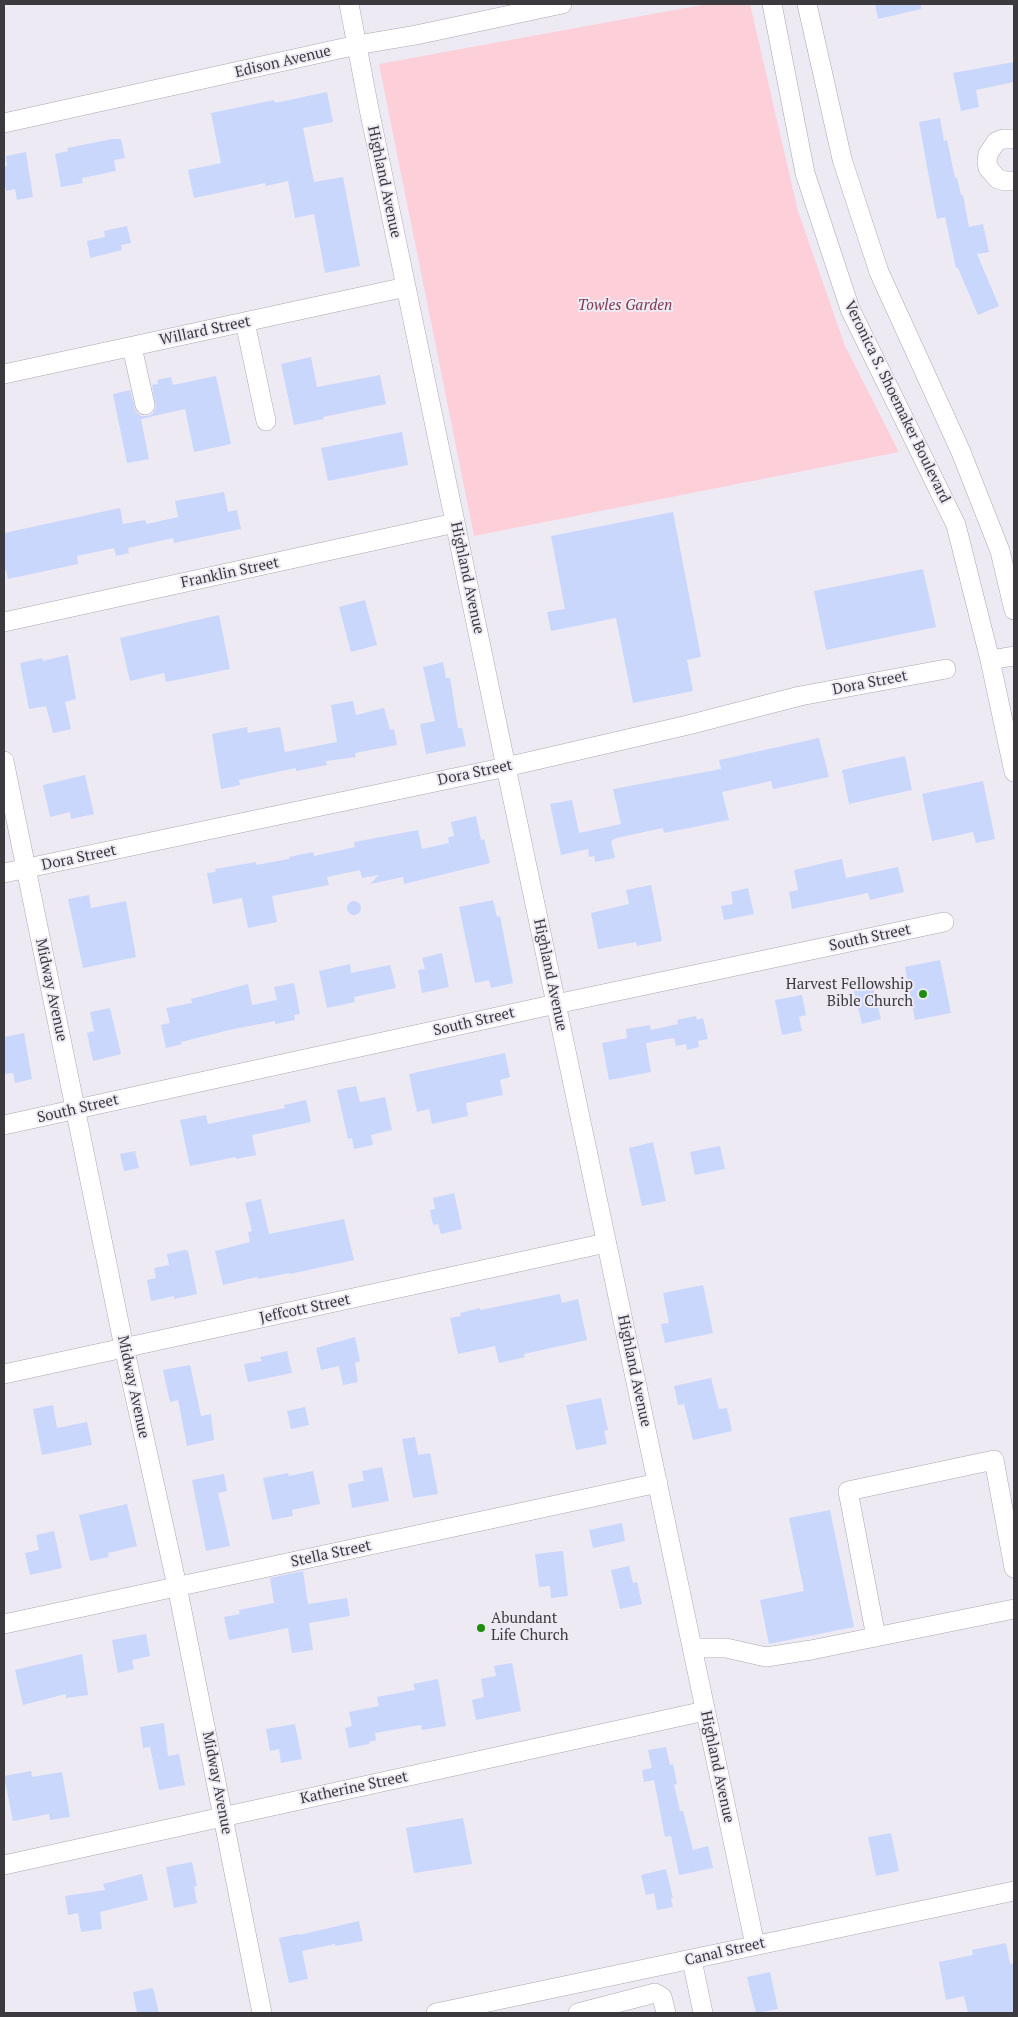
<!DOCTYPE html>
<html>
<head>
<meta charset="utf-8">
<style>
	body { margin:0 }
	#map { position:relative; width:1018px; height:2017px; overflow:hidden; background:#edeaf4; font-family:"PT Serif",serif }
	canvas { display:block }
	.frame { position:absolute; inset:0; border:5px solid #3c3a3e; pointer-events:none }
</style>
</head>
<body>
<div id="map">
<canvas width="1018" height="2017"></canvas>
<div class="frame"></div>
</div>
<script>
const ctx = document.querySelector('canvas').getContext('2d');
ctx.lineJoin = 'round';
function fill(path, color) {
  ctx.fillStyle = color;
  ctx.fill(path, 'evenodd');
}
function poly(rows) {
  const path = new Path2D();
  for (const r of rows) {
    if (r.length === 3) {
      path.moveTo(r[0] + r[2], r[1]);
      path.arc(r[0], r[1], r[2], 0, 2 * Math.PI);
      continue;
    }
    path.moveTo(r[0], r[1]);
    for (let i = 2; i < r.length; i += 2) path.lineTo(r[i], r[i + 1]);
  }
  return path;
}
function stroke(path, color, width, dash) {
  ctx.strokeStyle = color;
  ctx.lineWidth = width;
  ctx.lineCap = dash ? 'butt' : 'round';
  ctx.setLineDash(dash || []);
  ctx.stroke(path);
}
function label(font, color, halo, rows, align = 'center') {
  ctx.font = font + ' "PT Serif",serif';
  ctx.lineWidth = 4;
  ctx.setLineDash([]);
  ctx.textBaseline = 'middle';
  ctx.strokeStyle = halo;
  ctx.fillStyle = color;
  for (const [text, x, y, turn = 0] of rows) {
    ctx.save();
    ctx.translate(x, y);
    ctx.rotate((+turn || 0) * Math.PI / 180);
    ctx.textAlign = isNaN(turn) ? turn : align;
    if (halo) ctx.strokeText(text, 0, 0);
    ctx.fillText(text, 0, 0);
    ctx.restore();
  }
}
fill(poly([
	[707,4,750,4,798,211,845,346,899,452,474,536,379,64]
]), '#fdcfd9');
fill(poly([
	[875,4,921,4,921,9,878,19],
	[1014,62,1014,82,976,90,979,107,961,111,953,73],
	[327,92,333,122,303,128,314,182,343,177,360,266,325,273,314,214,295,218,288,181,266,186,265,183,194,198,188,170,221,163,211,113,274,100,275,103],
	[940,118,944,141,947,140,955,178,957,178,961,195,963,195,969,227,983,224,989,252,977,254,999,306,978,315,958,268,956,268,945,217,937,219,930,183,919,122],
	[112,139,121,139,125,158,114,160,116,171,82,178,83,183,61,187,55,154,68,151,67,148],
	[26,152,33,197,17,200,15,189,6,191,4,180,4,166,7,166,6,156],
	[127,226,131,243,121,245,122,250,90,258,87,241,105,237,104,231],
	[311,357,317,387,380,375,386,404,323,417,324,419,294,425,281,364],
	[216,376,231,444,194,452,185,409,141,419,149,459,127,463,113,394,130,390,136,412,141,416,147,416,152,414,156,408,152,385,158,384,157,380,171,377,173,385],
	[402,432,408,465,328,481,321,448],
	[224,492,228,512,237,510,241,529,174,543,173,538,128,548,129,553,116,556,114,548,77,556,78,564,8,579,6,570,4,571,4,533,120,508,123,524,145,520,147,524,178,517,175,501],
	[673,512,701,657,687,660,693,691,633,703,616,618,551,631,547,612,565,609,551,536],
	[923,569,936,627,826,650,814,591],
	[365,600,377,645,351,652,339,607],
	[219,615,230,669,166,682,164,673,130,681,120,638],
	[68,655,76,699,65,702,71,729,53,733,46,706,29,709,20,663,42,658,43,661],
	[443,662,446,678,450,678,458,728,462,728,466,746,426,754,420,724,435,721,423,667],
	[353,701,356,715,384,708,390,730,394,729,397,745,355,753,356,757,326,761,327,765,296,771,296,768,239,780,240,785,221,789,212,734,247,727,248,733,280,727,285,752,337,742,331,705],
	[819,738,829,777,773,789,771,781,722,792,729,820,664,833,663,828,616,838,611,841,615,858,595,862,594,856,589,857,588,849,561,855,550,804,572,800,579,833,621,824,613,789,721,769,719,760],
	[905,756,912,790,849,804,842,770],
	[85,775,94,814,71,819,70,812,50,817,43,785],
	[983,781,995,839,976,843,973,832,932,841,922,794],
	[476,816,481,840,484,839,490,863,404,884,403,877,370,884,379,875,362,878,360,870,327,877,329,885,272,896,277,922,248,928,242,898,213,904,207,873,216,872,215,869,256,862,256,865,289,859,289,857,313,852,314,856,355,847,354,842,418,830,422,849,449,843,448,837,454,836,451,822],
	[842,859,846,878,898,867,904,892,870,900,868,893,792,909,789,892,798,890,794,870],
	[651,885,662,941,637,946,636,942,598,949,591,913,629,904,626,890],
	[748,888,754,914,724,920,721,906,733,904,731,892],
	[89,895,91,908,126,901,136,957,83,968,68,899],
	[493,900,497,917,500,916,513,983,491,988,489,980,475,983,459,907],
	[354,908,7],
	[442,953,449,987,422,993,418,970,425,969,422,958],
	[940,960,951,1013,915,1020,905,967],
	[350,964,351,973,390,965,396,988,354,997,355,1002,327,1008,319,971],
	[871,979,881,1019,862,1024,852,983],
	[294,983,300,1014,294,1015,295,1020,275,1024,275,1021,229,1030,181,1042,182,1044,166,1048,161,1025,170,1023,166,1008,192,1003,191,999,248,984,252,1005,277,1000,274,987],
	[802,995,806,1015,799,1017,802,1031,782,1035,775,1000],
	[110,1008,121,1054,93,1061,87,1033,94,1031,90,1012],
	[696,1016,697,1020,703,1018,708,1039,698,1041,699,1047,687,1050,686,1044,676,1046,674,1038,646,1043,651,1072,609,1080,602,1043,627,1038,626,1029,650,1025,651,1030,678,1024,677,1020],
	[24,1033,32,1079,15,1083,13,1073,4,1074,4,1037],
	[505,1053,510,1077,500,1080,503,1095,466,1103,468,1116,432,1124,429,1109,417,1112,409,1074],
	[356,1086,360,1102,385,1097,392,1130,371,1135,373,1145,354,1149,352,1138,348,1139,337,1090],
	[306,1100,311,1122,252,1135,256,1155,236,1159,236,1157,190,1166,180,1120,206,1115,208,1124,285,1108,284,1105],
	[653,1142,666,1201,642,1206,629,1148],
	[720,1146,725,1169,695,1175,690,1152],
	[135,1151,139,1168,124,1171,120,1154],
	[454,1193,462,1229,441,1234,438,1224,433,1225,430,1210,435,1209,433,1198],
	[261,1199,269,1234,344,1219,354,1260,290,1274,290,1273,258,1279,257,1277,223,1285,215,1251,250,1242,248,1232,252,1231,245,1203],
	[185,1250,188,1251,197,1294,174,1299,174,1296,151,1301,147,1280,156,1278,154,1268,169,1265,167,1254],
	[703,1285,713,1333,665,1343,661,1324,669,1323,663,1293],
	[560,1294,562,1303,578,1299,587,1340,524,1354,525,1357,499,1363,495,1346,458,1354,450,1318,461,1316,460,1313,480,1308,480,1310],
	[355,1337,360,1361,355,1363,358,1382,343,1385,339,1366,321,1370,316,1348],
	[287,1351,292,1373,248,1382,244,1364,262,1361,260,1357],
	[190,1365,201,1416,211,1414,214,1440,187,1446,178,1400,170,1402,163,1370],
	[711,1378,719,1409,727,1408,732,1431,693,1440,684,1404,678,1405,674,1386],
	[601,1398,608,1430,604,1431,607,1444,576,1450,566,1405],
	[53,1405,57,1428,87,1422,92,1445,42,1455,33,1409],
	[305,1407,309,1425,291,1429,287,1411],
	[415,1437,418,1455,430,1453,438,1494,413,1498,402,1439],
	[382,1467,389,1501,352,1508,348,1484,364,1481,362,1471],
	[313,1471,320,1504,292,1510,293,1516,272,1520,263,1478,288,1473,289,1476],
	[224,1474,227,1491,218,1493,230,1546,206,1551,192,1480],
	[127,1504,137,1546,108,1553,109,1557,90,1561,79,1515],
	[830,1510,854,1627,769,1644,760,1600,804,1591,789,1518],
	[622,1523,625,1541,593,1548,589,1530],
	[54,1531,62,1568,30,1575,25,1553,39,1550,36,1535],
	[563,1551,568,1596,551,1598,550,1586,539,1587,535,1554],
	[629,1566,633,1583,637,1582,642,1604,620,1609,611,1570],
	[303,1571,308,1604,347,1598,350,1616,309,1623,313,1650,292,1653,288,1628,229,1640,224,1617,240,1614,239,1610,274,1603,270,1578],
	[146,1634,150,1656,132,1660,134,1669,118,1673,112,1640],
	[82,1654,88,1695,66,1698,66,1694,23,1705,15,1670],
	[512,1663,521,1711,476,1720,472,1700,484,1697,481,1679,496,1676,494,1666],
	[438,1679,446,1726,422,1730,421,1725,375,1733,376,1740,369,1742,369,1744,349,1748,345,1728,352,1726,349,1712,379,1706,377,1697,415,1690,413,1684],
	[164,1723,168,1756,179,1754,185,1785,159,1790,150,1747,143,1748,140,1727],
	[295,1724,302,1759,281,1763,279,1749,270,1751,266,1729],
	[666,1747,670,1765,673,1764,677,1784,674,1785,680,1811,683,1811,693,1850,708,1846,713,1868,679,1875,671,1836,665,1837,654,1780,644,1782,642,1770,652,1768,648,1750],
	[31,1771,32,1777,62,1772,70,1817,50,1820,49,1814,13,1821,4,1776],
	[463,1818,472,1864,414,1873,406,1828],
	[891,1833,899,1871,876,1876,868,1837],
	[192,1862,197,1886,194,1886,197,1903,174,1908,166,1867],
	[666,1869,673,1898,671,1898,673,1907,657,1910,654,1893,646,1895,641,1875],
	[142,1874,148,1900,100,1912,102,1929,81,1932,78,1913,68,1915,65,1896,105,1890,103,1884],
	[359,1921,363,1941,335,1946,335,1944,302,1951,308,1979,289,1983,279,1938,298,1934,299,1935],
	[1006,1943,1010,1964,1014,1963,1014,2013,968,2013,964,1996,946,2000,939,1962,973,1955,972,1950],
	[770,1972,778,2009,756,2013,747,1977],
	[153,1988,159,2013,137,2013,133,1992]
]), '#c9d7fd');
const minor = poly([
	[349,4,369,109,506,767,755,1945],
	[772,4,805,173,850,309,956,525,990,660,1014,772],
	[807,4,842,159,879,272,961,452,1000,551,1014,610],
	[4,123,357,45,416,35,562,4],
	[1014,139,1003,139,996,142,988,154,987,161,988,168,998,179,1005,181,1014,181],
	[245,322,266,421],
	[132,347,145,405],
	[4,374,406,287],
	[4,622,455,523],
	[990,660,1014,656],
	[4,761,124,1347,177,1586,262,2013],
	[4,873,506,767,688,725,800,696,946,669],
	[4,1125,556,1004,944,922],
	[4,1374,606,1243],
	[4,1624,658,1483],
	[876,1637,848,1491,994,1460,1014,1568],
	[692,1648,726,1648,766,1657,811,1650,1014,1609],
	[4,1865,705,1711],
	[692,1960,703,2013],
	[436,2013,1014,1891],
	[578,2013,655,1993,662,1997,666,2013]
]);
stroke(minor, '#aaa7b0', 20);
stroke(minor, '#fff', 19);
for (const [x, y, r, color] of [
	[923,994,5,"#1f8c0d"],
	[481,1628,5,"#1f8c0d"]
]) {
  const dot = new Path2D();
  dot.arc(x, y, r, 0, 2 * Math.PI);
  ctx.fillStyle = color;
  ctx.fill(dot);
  stroke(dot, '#edeaf4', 2);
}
label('15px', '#3c3a3e', '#edeaf4', [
	["Edison Avenue",283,62,-13],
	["Highland Avenue",384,182,78],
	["Willard Street",205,331,-12],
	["Veronica S. Shoemaker Boulevard",897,402,64],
	["Franklin Street",230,573,-12],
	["Highland Avenue",467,578,78],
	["Dora Street",870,683,-11],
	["Dora Street",475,773,-12],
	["Dora Street",79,858,-12],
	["South Street",870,938,-12],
	["Highland Avenue",550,975,78],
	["Midway Avenue",51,990,78],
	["South Street",474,1022,-13],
	["South Street",78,1109,-13],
	["Jeffcott Street",305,1309,-12],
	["Highland Avenue",634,1371,78],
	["Midway Avenue",133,1387,78],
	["Stella Street",331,1554,-12],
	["Highland Avenue",717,1767,78],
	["Midway Avenue",217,1783,79],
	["Katherine Street",354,1788,-12],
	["Canal Street",725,1952,-13]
]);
label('italic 15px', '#7f394e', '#edeaf4', [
	["Towles Garden",625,306]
]);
label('15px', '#3c3a3e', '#edeaf4', [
	["Harvest Fellowship",913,985],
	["Bible Church",913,1002],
	["Abundant",491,1619,"left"],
	["Life Church",491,1636,"left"]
], 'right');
</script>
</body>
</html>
